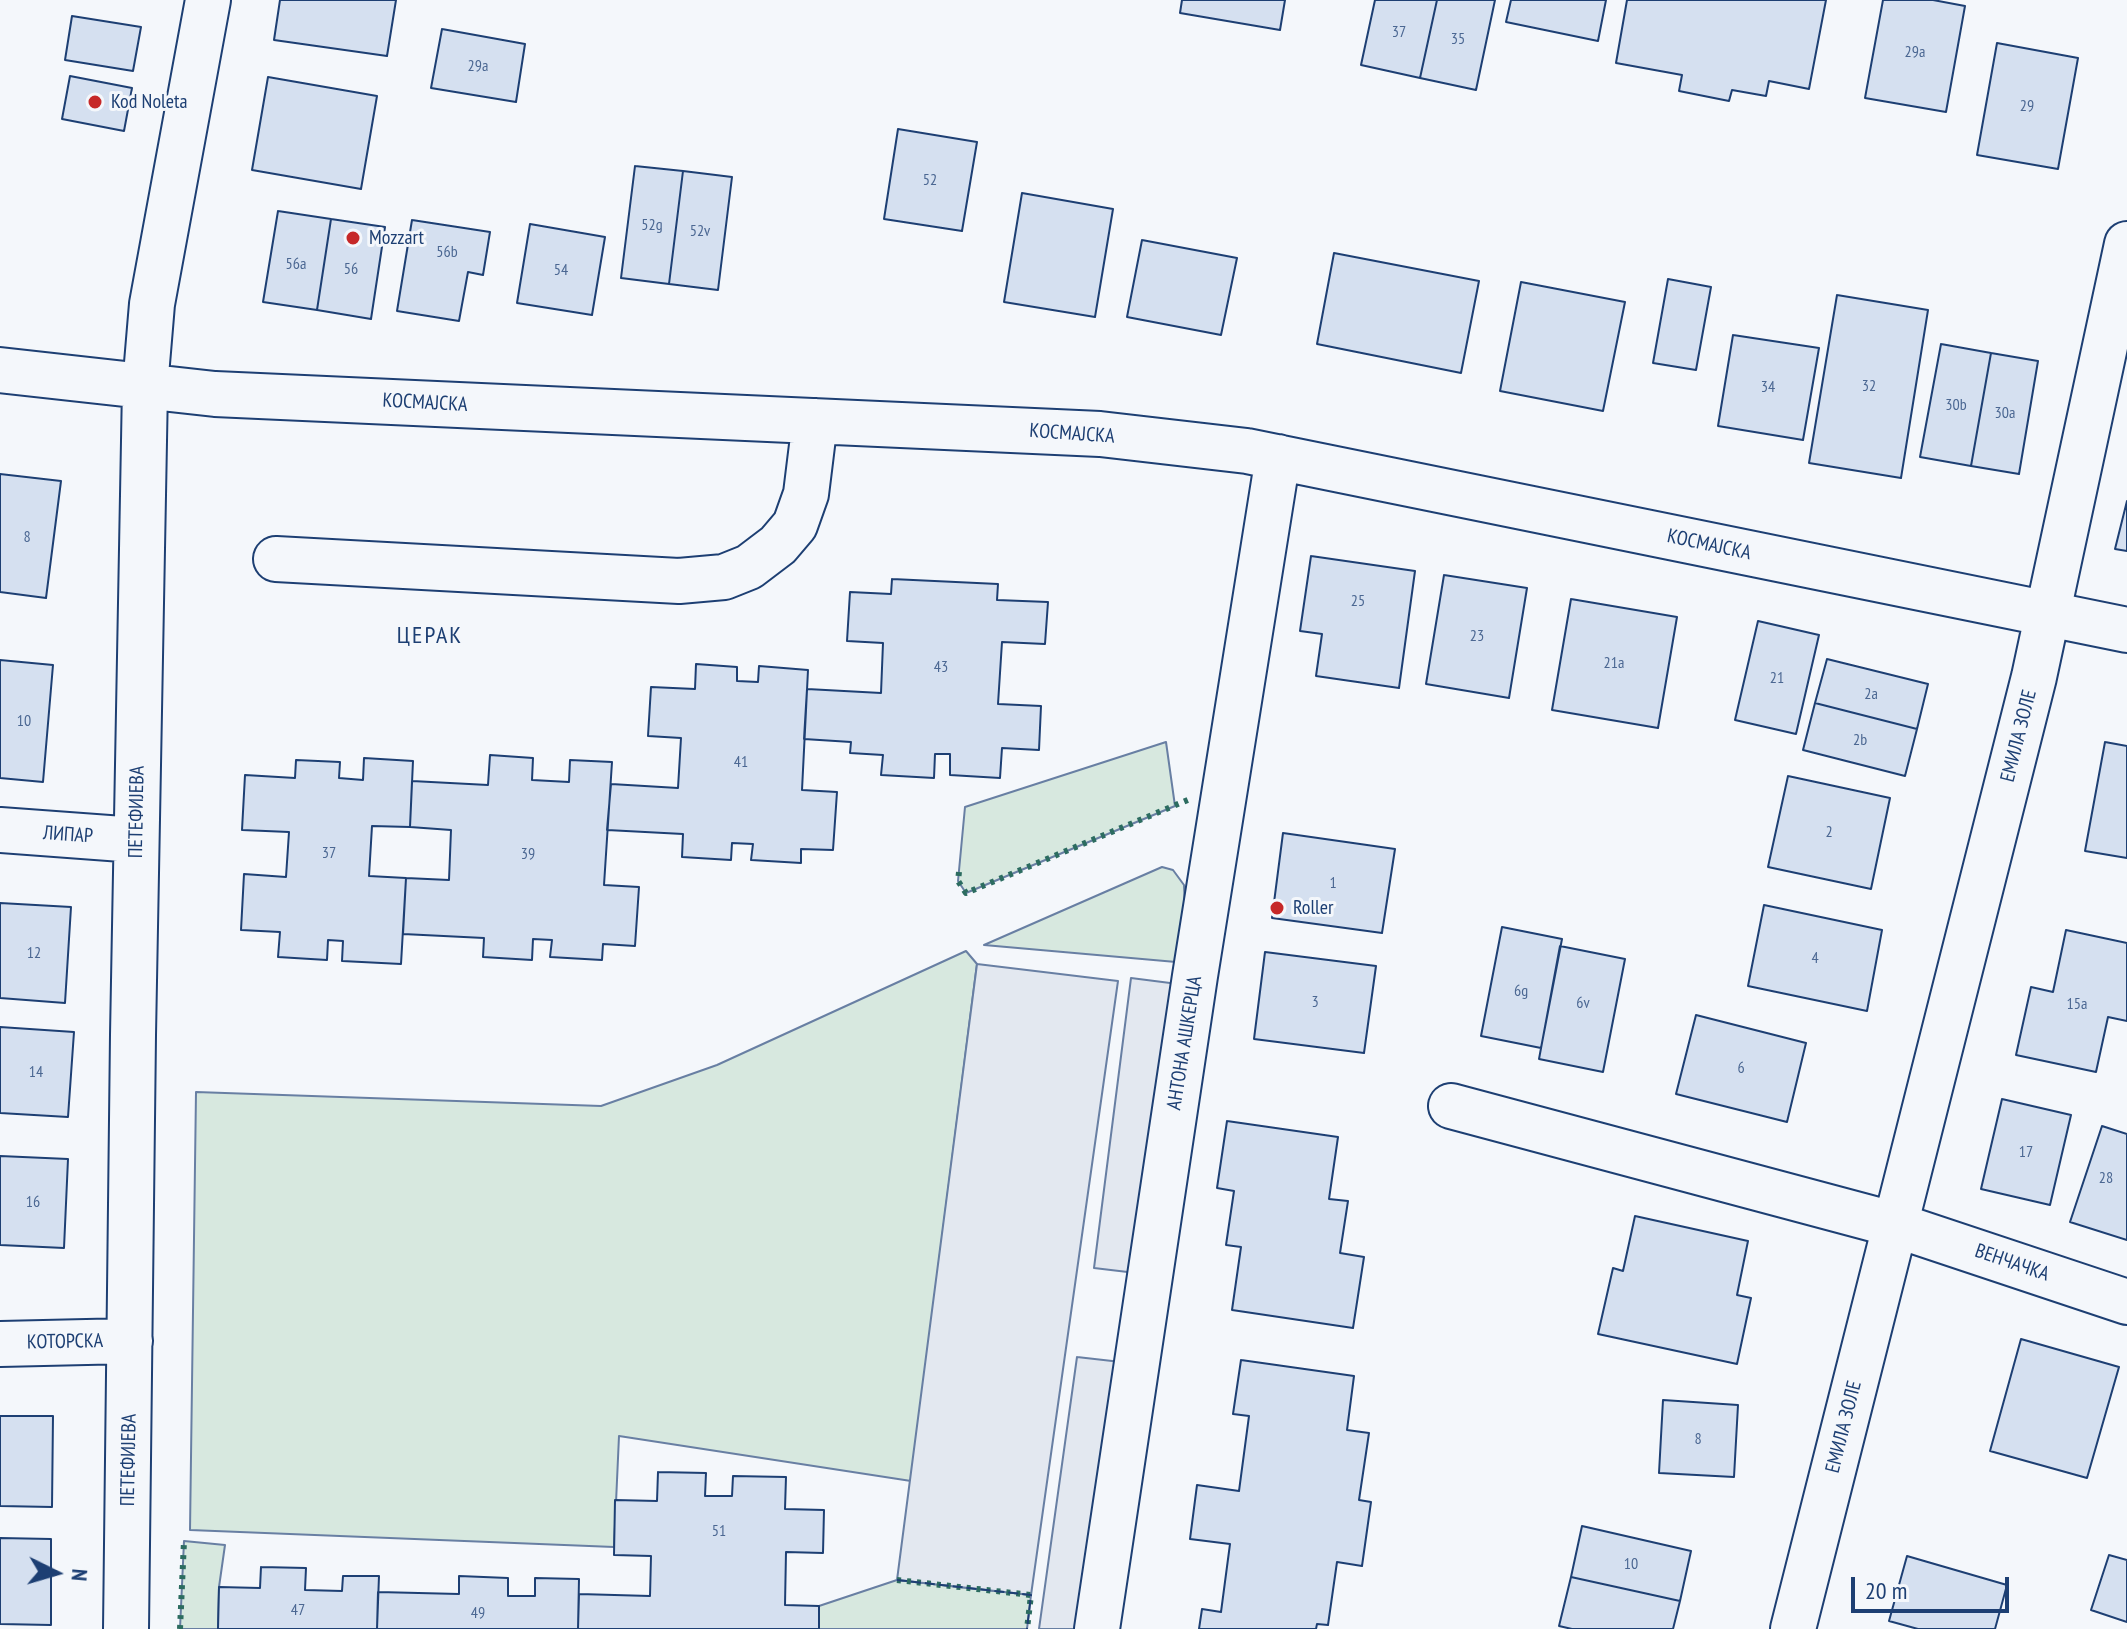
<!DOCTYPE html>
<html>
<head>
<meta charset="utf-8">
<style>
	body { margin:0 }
	#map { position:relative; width:2127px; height:1629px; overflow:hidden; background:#f4f7fb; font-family:"PT Sans Narrow",sans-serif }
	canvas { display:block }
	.north { position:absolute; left:16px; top:1533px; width:80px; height:80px; -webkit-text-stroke:6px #f4f7fb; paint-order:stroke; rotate:95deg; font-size:22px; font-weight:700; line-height:32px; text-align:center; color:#1d3f73 }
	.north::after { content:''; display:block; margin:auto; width:28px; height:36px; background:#1d3f73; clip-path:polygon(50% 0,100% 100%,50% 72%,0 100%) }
	.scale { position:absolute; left:1851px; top:1577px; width:158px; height:36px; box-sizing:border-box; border:4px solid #1d3f73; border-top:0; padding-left:10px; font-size:24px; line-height:28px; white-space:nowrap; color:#1d3f73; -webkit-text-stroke:6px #f4f7fb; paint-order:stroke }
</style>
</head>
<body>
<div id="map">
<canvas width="2127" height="1629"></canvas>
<div class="north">N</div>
<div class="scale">20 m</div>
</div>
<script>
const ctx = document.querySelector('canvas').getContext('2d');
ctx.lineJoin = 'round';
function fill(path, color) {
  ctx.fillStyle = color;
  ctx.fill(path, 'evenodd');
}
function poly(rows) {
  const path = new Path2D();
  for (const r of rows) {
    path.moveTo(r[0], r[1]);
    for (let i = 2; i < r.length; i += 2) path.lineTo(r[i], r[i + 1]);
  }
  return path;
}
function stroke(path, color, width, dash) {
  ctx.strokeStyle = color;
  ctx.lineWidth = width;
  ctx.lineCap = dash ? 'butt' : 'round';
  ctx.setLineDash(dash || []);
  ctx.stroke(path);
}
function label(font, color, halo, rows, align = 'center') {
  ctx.font = font + ' "PT Sans Narrow",sans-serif';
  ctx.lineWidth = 6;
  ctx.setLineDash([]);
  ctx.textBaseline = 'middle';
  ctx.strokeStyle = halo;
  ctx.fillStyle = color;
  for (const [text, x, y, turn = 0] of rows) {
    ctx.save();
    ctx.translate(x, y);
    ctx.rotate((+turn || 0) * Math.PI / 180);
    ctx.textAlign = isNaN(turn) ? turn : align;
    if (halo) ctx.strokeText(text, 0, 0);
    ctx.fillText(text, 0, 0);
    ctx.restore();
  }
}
const green = poly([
	[1166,742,1175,806,966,893,958,881,965,807,1166,742],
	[1162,867,1173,870,1184,885,1185,911,1176,962,984,945,1162,867],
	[966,951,977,964,911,1481,619,1436,614,1547,190,1530,196,1092,601,1106,717,1065,966,951],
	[184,1541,225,1545,219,1587,218,1629,180,1629,184,1541],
	[897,1580,1031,1595,1027,1629,819,1629,819,1606,897,1580]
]);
fill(green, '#d7e8df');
stroke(green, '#687fa3', 2);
const parking = poly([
	[977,964,1118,981,1031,1595,897,1580,977,964],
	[1131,978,1178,984,1136,1273,1094,1268,1131,978],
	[1077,1357,1121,1362,1079,1629,1039,1629,1077,1357]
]);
fill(parking, '#e3e8f0');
stroke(parking, '#687fa3', 2);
const building = poly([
	[280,0,396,0,387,56,274,40,280,0],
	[1182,0,1285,0,1280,30,1180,13,1182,0],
	[1375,0,1437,0,1420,78,1361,65,1375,0],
	[1437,0,1495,0,1476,90,1420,78,1437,0],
	[1511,0,1606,0,1598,41,1506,22,1511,0],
	[1627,0,1826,0,1809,89,1769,81,1766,96,1732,90,1729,101,1679,91,1682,75,1616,63,1627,0],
	[1883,0,1933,0,1965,6,1946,112,1865,98,1883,0],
	[72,16,141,27,133,71,65,60,72,16],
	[442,29,525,44,516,102,431,88,442,29],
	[1997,43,2078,58,2058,169,1977,155,1997,43],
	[70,76,132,88,124,131,62,119,70,76],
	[268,77,377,96,361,189,252,170,268,77],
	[898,129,977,142,962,231,884,219,898,129],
	[635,166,683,171,669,284,621,278,635,166],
	[683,171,732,177,718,290,669,284,683,171],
	[1022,193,1113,209,1095,317,1004,302,1022,193],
	[278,211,331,219,317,310,263,302,278,211],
	[331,219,385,227,371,319,317,310,331,219],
	[412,220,490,232,483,275,468,272,459,321,397,311,412,220],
	[530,224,605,237,592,315,517,303,530,224],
	[1142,240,1237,258,1221,335,1127,317,1142,240],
	[1334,253,1479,281,1461,373,1317,344,1334,253],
	[1668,279,1711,287,1696,370,1653,363,1668,279],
	[1521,282,1625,302,1603,411,1500,391,1521,282],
	[1837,295,1928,310,1901,478,1809,463,1837,295],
	[1733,335,1819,348,1803,440,1718,426,1733,335],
	[1941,344,1991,353,1971,466,1920,457,1941,344],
	[1991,353,2038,361,2019,474,1971,466,1991,353],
	[0,474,61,481,46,598,0,592,0,474],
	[2127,501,2127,551,2115,549,2127,501],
	[1311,556,1415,571,1399,688,1316,676,1322,634,1300,631,1311,556],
	[1444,575,1527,588,1509,698,1426,684,1444,575],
	[892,579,998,584,997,600,1048,602,1045,644,1002,642,998,704,1041,706,1039,750,1002,748,1000,778,950,775,950,754,935,754,934,778,881,775,883,755,850,753,851,742,804,739,807,689,881,693,883,643,847,641,850,592,891,594,892,579],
	[1571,599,1677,617,1658,728,1552,710,1571,599],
	[1758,621,1819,635,1796,734,1735,720,1758,621],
	[1827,659,1928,684,1917,729,1815,703,1827,659],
	[0,660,53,665,43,782,0,778,0,660],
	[696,664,737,667,737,681,758,682,759,666,808,670,802,790,837,792,833,850,801,849,801,863,751,860,753,844,732,843,731,860,682,857,683,834,607,830,611,784,678,788,681,738,648,736,651,687,695,689,696,664],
	[1815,703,1917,729,1905,776,1803,750,1815,703],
	[2105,742,2127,746,2127,858,2085,851,2105,742],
	[490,755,533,758,532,780,569,782,570,760,612,762,604,885,639,887,635,946,603,944,602,960,550,957,552,940,533,939,532,960,483,957,484,938,403,934,406,878,449,880,451,830,410,827,412,781,488,785,490,755],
	[364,758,413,761,410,827,372,826,369,876,406,878,401,964,342,961,343,941,328,940,327,960,278,957,280,932,241,930,244,874,286,877,289,832,242,830,245,775,295,778,296,760,340,762,339,778,363,780,364,758],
	[1788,776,1890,798,1871,889,1768,867,1788,776],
	[1283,833,1395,849,1382,933,1272,918,1283,833],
	[0,903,71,907,65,1003,0,998,0,903],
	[1764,905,1882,930,1867,1011,1748,986,1764,905],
	[1502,927,1562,939,1541,1048,1481,1036,1502,927],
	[2066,930,2127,943,2127,1021,2108,1017,2096,1072,2016,1055,2031,987,2053,992,2066,930],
	[1560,946,1625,959,1603,1072,1539,1059,1560,946],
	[1265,952,1376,966,1364,1053,1254,1039,1265,952],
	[1696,1015,1806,1043,1787,1122,1676,1094,1696,1015],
	[0,1027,74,1032,68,1117,0,1113,0,1027],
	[2002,1099,2071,1115,2050,1205,1981,1189,2002,1099],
	[1227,1121,1338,1137,1329,1199,1348,1201,1340,1253,1364,1257,1353,1328,1232,1310,1241,1247,1226,1245,1234,1191,1217,1188,1227,1121],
	[2102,1126,2127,1134,2127,1240,2070,1222,2102,1126],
	[0,1156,68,1159,64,1248,0,1245,0,1156],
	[1635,1216,1748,1241,1737,1295,1751,1298,1737,1364,1598,1334,1613,1268,1623,1271,1635,1216],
	[2021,1339,2119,1367,2087,1478,1990,1451,2021,1339],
	[1241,1360,1354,1376,1347,1430,1369,1433,1359,1500,1371,1502,1362,1566,1337,1562,1328,1625,1317,1624,1316,1629,1199,1629,1202,1609,1221,1612,1230,1544,1190,1539,1197,1485,1239,1491,1249,1416,1233,1414,1241,1360],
	[1663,1400,1738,1405,1734,1477,1659,1473,1663,1400],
	[0,1416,53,1416,52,1507,0,1506,0,1416],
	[658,1472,706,1473,705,1496,732,1496,733,1476,786,1477,785,1509,824,1510,823,1553,786,1552,785,1605,819,1606,819,1629,578,1629,579,1594,650,1596,651,1556,614,1555,615,1500,657,1501,658,1472],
	[1582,1526,1691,1551,1680,1601,1571,1577,1582,1526],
	[0,1538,51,1539,51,1625,0,1624,0,1538],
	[2109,1555,2127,1560,2127,1622,2091,1610,2109,1555],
	[1907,1556,2007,1585,1995,1629,1918,1629,1889,1621,1907,1556],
	[261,1567,306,1568,305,1590,342,1591,343,1576,379,1576,377,1629,218,1629,219,1587,260,1588,261,1567],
	[459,1576,508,1578,508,1596,535,1596,535,1578,579,1579,578,1629,377,1629,378,1592,459,1594,459,1576],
	[1571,1577,1680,1601,1673,1629,1572,1629,1559,1626,1571,1577]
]);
fill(building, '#d5e0f0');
stroke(building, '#1d3f73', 2);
const minor = poly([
	[0,370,215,394,1100,434,1247,451,2127,630],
	[276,559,679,581,724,577,749,567,778,545,795,525,806,494,815,421],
	[0,830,136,840],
	[1451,1106,1896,1225,2127,1302],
	[0,1344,130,1341],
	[126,1629,133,1035,145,387,152,304,208,0],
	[1097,1629,1195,976,1278,457],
	[1793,1629,2034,677,2127,244]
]);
stroke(minor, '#1d3f73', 48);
stroke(minor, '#f4f7fb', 44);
stroke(poly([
	[959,872,958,881,966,893,1190,799],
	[897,1580,1031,1595,1027,1629],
	[180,1629,184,1541]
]), '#2c6c60', 6, [4, 6]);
stroke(poly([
	[897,1580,1031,1595,1027,1629]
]), '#1d3f73', 2, [10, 4]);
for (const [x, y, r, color] of [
	[95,102,8,"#c62828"],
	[353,238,8,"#c62828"],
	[1277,908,8,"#c62828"]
]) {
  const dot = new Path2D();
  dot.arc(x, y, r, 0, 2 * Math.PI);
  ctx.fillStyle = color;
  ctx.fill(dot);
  stroke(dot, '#f4f7fb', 3);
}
label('16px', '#4b6792', null, [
	["37",1399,32],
	["35",1458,39],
	["29a",1915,52],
	["29a",478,66],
	["29",2027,106],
	["52",930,180],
	["52g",652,225],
	["52v",700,231],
	["56b",447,252],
	["56a",296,264],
	["56",351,269],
	["54",561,270],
	["32",1869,386],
	["34",1768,387],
	["30b",1956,405],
	["30a",2005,413],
	["8",27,537],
	["25",1358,601],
	["23",1477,636],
	["21a",1614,663],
	["43",941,667],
	["21",1777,678],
	["2a",1871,694],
	["10",24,721],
	["2b",1860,740],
	["41",741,762],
	["2",1829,832],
	["37",329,853],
	["39",528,854],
	["1",1333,883],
	["12",34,953],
	["4",1815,958],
	["6g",1521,991],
	["3",1315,1002],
	["6v",1583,1003],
	["15a",2077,1004],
	["6",1741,1068],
	["14",36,1072],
	["17",2026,1152],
	["28",2106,1178],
	["16",33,1202],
	["8",1698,1439],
	["51",719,1531],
	["10",1631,1564],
	["47",298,1610],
	["49",478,1613]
]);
label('20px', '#1d3f73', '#f4f7fb', [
	["Kod Noleta",111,102],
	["Mozzart",369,238],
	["Roller",1293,908]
], 'left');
label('20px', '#1d3f73', '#f4f7fb', [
	["КОСМАЈСКА",425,403,3],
	["КОСМАЈСКА",1072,434,4],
	["КОСМАЈСКА",1709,545,12],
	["ЕМИЛА ЗОЛЕ",2019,736,-76],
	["ПЕТЕФИЈЕВА",137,812,-89],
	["ЛИПАР",68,835,4],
	["АНТОНА АШКЕРЦА",1185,1043,-81],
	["ВЕНЧАЧКА",2012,1263,19],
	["КОТОРСКА",65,1342,-1],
	["ЕМИЛА ЗОЛЕ",1844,1427,-76],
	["ПЕТЕФИЈЕВА",129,1460,-89]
]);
ctx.letterSpacing = '2px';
label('24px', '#1d3f73', '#f4f7fb', [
	["ЦЕРАК",430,636]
]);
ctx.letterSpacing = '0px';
</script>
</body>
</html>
